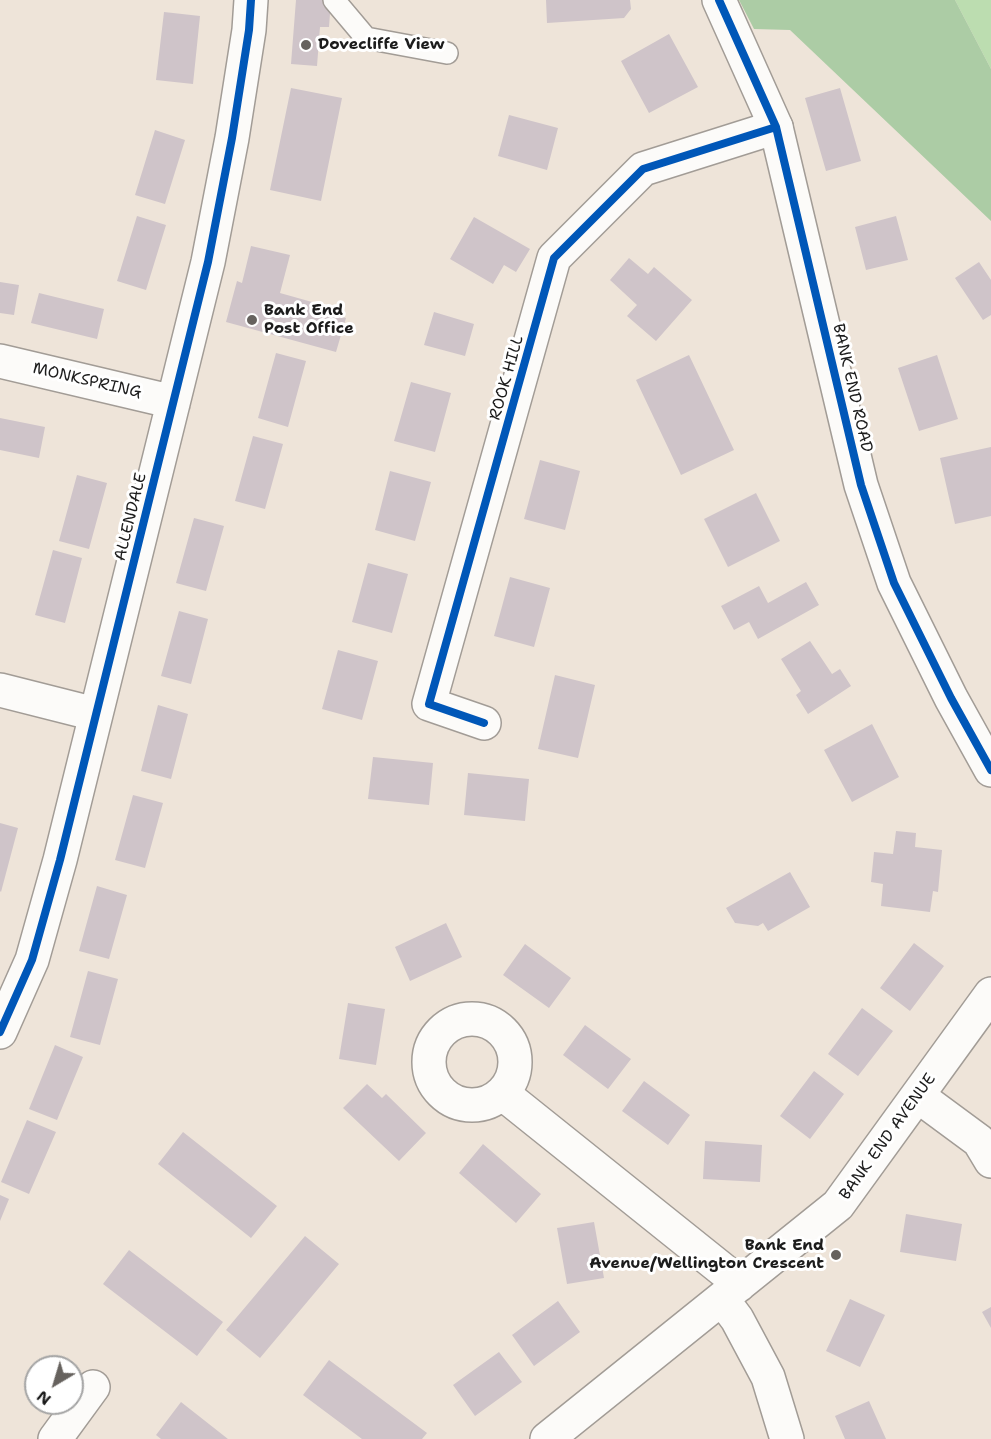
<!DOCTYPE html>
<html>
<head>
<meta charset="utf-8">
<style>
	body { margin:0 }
	#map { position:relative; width:991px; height:1439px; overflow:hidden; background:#eee4d9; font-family:"Shantell Sans",sans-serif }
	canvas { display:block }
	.north { position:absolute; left:24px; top:1355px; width:60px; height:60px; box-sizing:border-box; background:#fff; border:2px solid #a4a4a4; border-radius:50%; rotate:218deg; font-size:16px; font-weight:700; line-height:24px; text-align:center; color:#1c1c1c }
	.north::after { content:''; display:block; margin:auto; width:21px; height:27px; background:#66625e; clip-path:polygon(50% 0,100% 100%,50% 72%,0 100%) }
</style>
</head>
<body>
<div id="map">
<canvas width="991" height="1439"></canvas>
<div class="north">N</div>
</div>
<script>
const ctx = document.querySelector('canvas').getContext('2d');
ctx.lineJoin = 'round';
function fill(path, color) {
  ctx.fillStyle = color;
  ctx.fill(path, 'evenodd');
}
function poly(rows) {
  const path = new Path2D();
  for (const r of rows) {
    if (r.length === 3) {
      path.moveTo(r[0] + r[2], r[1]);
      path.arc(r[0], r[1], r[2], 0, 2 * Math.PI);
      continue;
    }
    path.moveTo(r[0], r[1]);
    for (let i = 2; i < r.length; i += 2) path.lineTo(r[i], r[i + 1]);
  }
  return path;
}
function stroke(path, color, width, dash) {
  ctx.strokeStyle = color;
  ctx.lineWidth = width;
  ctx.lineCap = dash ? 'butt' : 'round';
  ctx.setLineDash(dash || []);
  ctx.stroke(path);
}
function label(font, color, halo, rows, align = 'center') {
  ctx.font = font + ' "Shantell Sans",sans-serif';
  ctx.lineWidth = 6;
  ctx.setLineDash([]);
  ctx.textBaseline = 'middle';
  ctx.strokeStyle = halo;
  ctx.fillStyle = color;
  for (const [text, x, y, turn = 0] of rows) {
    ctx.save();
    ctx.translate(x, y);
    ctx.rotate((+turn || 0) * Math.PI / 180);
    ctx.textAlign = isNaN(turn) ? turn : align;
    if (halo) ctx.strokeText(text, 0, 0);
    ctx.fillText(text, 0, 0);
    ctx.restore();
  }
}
fill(poly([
	[955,0,991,0,991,69]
]), '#bcddb0');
fill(poly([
	[739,0,955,0,991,69,991,221,790,30,754,29]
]), '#accca5');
fill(poly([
	[296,0,331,0,329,27,320,27,317,66,291,64],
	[546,0,630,0,631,9,624,18,547,23],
	[164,12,200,16,193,84,156,80],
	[669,34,698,87,649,113,621,61],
	[291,88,342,98,321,201,270,190],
	[840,88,861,161,826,171,805,98],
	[509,115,558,128,547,170,498,156],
	[155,130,185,140,165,204,135,195],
	[137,216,166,225,146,290,117,281],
	[896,216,908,260,866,270,855,227],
	[474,217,530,249,516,272,504,265,493,284,450,259],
	[251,246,290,255,280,293,312,302,311,308,346,318,336,352,226,322,237,281,242,283],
	[629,258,648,274,654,267,692,300,656,341,627,316,637,305,610,280],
	[979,262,991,280,991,315,983,320,955,278],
	[0,282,19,285,14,315,0,313],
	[39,293,104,309,97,339,31,323],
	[434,312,474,324,465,356,424,345],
	[276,353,306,361,288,427,258,418],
	[689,355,734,450,681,475,636,380],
	[937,355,958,419,919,431,898,368],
	[411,382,451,393,435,452,394,441],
	[0,418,45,427,39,458,0,450],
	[253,436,283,444,265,509,235,501],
	[991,447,991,516,955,524,940,458],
	[540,460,580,471,565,530,524,519],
	[390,471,431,482,415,541,375,530],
	[77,475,107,483,89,549,59,541],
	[756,493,780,541,728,567,704,519],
	[194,518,224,526,206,591,176,583],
	[53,550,82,558,65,623,35,615],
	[368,563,408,574,392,633,352,622],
	[510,577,550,588,534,647,494,636],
	[806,582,819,605,758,639,749,622,734,630,721,606,759,586,768,603],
	[179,611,208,619,191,684,161,676],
	[810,641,832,674,840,669,851,686,808,714,796,695,801,691,781,659],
	[338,650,378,661,362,720,322,709],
	[555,675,595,685,578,758,538,749],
	[158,705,188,714,171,779,141,771],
	[872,724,899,777,852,802,824,750],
	[373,757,433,763,429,805,368,799],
	[468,773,529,779,525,821,464,815],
	[133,795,163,803,145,868,115,860],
	[0,823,18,828,1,892,0,891],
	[896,831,916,833,915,847,942,850,938,892,933,891,930,912,881,906,883,884,871,882,874,852,893,854],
	[790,872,810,907,768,931,763,923,758,926,735,923,726,908],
	[97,886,127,895,109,959,79,951],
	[446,923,462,957,410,981,395,947],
	[914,943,944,966,910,1011,880,988],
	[525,944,571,978,549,1008,503,975],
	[88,971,118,979,100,1045,70,1037],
	[348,1003,385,1009,376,1065,339,1059],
	[862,1008,893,1031,858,1076,828,1054],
	[585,1025,631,1059,608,1089,563,1055],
	[55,1045,83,1057,57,1120,29,1109],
	[814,1071,844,1094,810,1139,780,1116],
	[644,1081,690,1115,668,1145,622,1111],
	[367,1084,382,1098,386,1094,426,1133,399,1161,343,1108],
	[27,1120,56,1132,29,1194,1,1182],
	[183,1132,277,1206,251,1238,158,1164],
	[705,1141,762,1145,760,1182,703,1179],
	[483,1144,541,1194,516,1223,459,1173],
	[0,1195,9,1199,0,1221],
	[906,1214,962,1224,956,1261,900,1252],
	[594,1222,604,1278,567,1284,557,1228],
	[305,1236,339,1264,260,1358,226,1330],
	[129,1250,223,1322,197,1356,103,1284],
	[850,1299,885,1315,860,1367,826,1351],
	[558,1301,580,1332,534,1366,512,1335],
	[991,1307,991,1328,982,1312],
	[499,1352,522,1382,475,1416,453,1385],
	[329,1360,427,1433,422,1439,362,1439,303,1395],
	[869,1401,886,1439,845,1439,835,1416],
	[181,1402,228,1439,161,1439,156,1435]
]), '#cfc4c9');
const lane = poly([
	[334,0,366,38,447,53]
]);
const street = poly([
	[0,361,161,399,173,404],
	[0,690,95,714],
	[484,723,429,704,554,258,643,169,776,127],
	[472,1062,43],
	[0,1032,32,960,60,860,208,262,232,138,249,30,251,0],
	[502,1093,723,1270,739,1285],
	[918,1096,979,1141,991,1161],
	[722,1299,737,1319,768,1377,787,1439],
	[55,1439,93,1387],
	[547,1439,838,1205,991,994]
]);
const secondary = poly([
	[719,0,776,127,861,485,894,583,951,698,991,770]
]);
stroke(lane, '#a29c96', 24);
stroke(street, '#a29c96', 36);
stroke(secondary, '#a29c96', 36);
stroke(lane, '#fcfbf9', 21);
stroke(street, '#fcfbf9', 33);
stroke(secondary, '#fcfbf9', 33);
stroke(poly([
	[719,0,776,127,861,485,894,583,951,698,991,770],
	[484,723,429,704,554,258,643,169,776,127],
	[0,1032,32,960,60,860,208,262,232,138,249,30,251,0]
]), '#0057b8', 8);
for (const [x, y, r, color] of [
	[306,45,6,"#66625e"],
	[252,320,6,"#66625e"],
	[836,1255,6,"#66625e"]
]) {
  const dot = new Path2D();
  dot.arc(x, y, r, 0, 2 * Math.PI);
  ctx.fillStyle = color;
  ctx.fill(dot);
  stroke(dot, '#fff', 2);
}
label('bold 16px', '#1c1c1c', '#fff', [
	["Dovecliffe View",318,45],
	["Bank End",264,311],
	["Post Office",264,329],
	["Bank End",824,1246,"right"],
	["Avenue/Wellington Crescent",824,1264,"right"]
], 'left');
label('16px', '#1c1c1c', '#fff', [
	["ROOK HILL",507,378,-74],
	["MONKSPRING",87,381,13],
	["BANK END ROAD",852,388,77],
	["ALLENDALE",131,517,-76],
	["BANK END AVENUE",888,1137,-54]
]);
</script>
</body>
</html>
